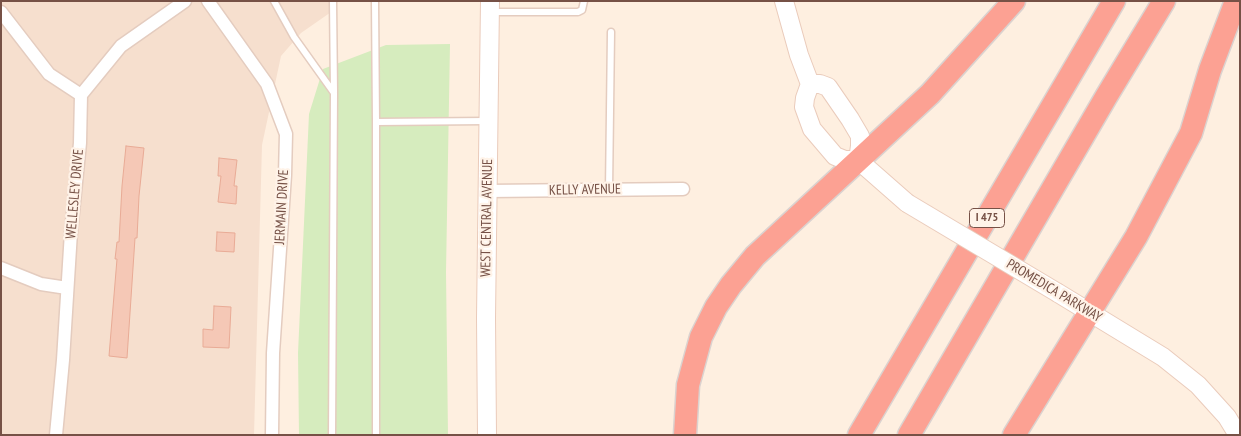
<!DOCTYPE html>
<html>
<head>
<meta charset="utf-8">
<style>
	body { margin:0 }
	#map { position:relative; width:1241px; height:436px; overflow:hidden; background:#feefe0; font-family:"PT Sans Narrow",sans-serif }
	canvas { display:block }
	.frame { position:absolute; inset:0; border:2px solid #765146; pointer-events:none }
</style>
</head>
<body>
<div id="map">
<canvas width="1241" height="436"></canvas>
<div class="frame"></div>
</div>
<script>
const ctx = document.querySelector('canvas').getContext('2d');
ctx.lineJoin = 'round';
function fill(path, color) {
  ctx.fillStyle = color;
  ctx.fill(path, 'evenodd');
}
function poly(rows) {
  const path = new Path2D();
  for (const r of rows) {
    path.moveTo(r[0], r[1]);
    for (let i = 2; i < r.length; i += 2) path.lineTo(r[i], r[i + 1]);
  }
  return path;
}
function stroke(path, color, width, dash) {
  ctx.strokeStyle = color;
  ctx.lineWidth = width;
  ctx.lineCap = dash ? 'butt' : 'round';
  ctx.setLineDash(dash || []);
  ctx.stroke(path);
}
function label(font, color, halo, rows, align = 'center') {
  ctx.font = font + ' "PT Sans Narrow",sans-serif';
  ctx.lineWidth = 4.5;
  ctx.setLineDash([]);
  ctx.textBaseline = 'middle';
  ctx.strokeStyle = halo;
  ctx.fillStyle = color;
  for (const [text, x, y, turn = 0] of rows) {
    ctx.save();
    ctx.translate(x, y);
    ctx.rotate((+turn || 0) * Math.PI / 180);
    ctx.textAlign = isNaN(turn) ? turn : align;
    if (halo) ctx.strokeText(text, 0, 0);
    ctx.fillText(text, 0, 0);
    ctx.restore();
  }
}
fill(poly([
	[1,1,329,1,334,10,301,33,281,56,262,145,254,435,1,435]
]), '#f6dfce');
fill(poly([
	[450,44,446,272,448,435,299,435,298,353,309,114,323,69,386,45]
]), '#d6ecbe');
const building = poly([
	[126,146,144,148,139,196,137,238,135,238,127,358,109,356,117,259,115,259,117,242,119,242,122,186,126,146],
	[219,158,237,160,234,186,237,186,236,204,218,202,221,176,218,176,219,158],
	[217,232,235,233,234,252,216,251,217,232],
	[214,306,231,307,229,348,203,347,203,329,213,330,214,306]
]);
fill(building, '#f5c8b6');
stroke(building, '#e9ab96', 1);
const service = poly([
	[274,1,294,37,334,93,332,435],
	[333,1,334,92],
	[375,1,376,122,487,121],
	[490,12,578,12,582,10,584,1],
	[376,122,376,435],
	[609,190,611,32]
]);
const minor = poly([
	[208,1,267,84,286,134,285,175,273,353,272,435],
	[1,12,49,74,81,95],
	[487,191,683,189],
	[1,268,41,284,67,288],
	[56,435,63,360,71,232,80,143,81,95,121,46,185,1]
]);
const secondary = poly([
	[784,1,799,55,810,84,805,98,804,107,812,129,835,156,845,160,858,160,907,203],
	[810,84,820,84,828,87,850,119,860,136,860,146,858,160],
	[1058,293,1163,357,1198,385,1227,417,1238,435],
	[487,435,486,318,490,1]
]);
const motorway = poly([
	[685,435,688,385,701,337,716,307,731,285,755,256,930,94,1014,1],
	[859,435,1114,1],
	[909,435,1106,97,1164,1],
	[1014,435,1136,237,1191,133,1210,70,1236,1]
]);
stroke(service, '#e4ccbf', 9);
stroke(minor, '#e4ccbf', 15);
stroke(secondary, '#eacbbb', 20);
stroke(motorway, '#dbd2cf', 25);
stroke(service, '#fff', 6);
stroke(minor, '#fff', 12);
stroke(secondary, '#fff', 18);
stroke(motorway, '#fca193', 22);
const secondaryBridge = poly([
	[907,203,1058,293]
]);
stroke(secondaryBridge, '#eacbbb', 20, []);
stroke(secondaryBridge, '#fff', 18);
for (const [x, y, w] of [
	[987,218,35]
]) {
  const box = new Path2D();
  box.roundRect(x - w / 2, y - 9.5, w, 19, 4);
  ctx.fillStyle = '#fff3e8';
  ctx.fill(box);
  stroke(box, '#765146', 1);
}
label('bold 12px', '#765146', null, [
	["I 475",987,218]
]);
label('14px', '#765146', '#fff3e8', [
	["KELLY AVENUE",585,190,-1],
	["WELLESLEY DRIVE",75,194,-85],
	["JERMAIN DRIVE",282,207,-87],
	["WEST CENTRAL AVENUE",487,218,-89],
	["PROMEDICA PARKWAY",1054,291,31]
]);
</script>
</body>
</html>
